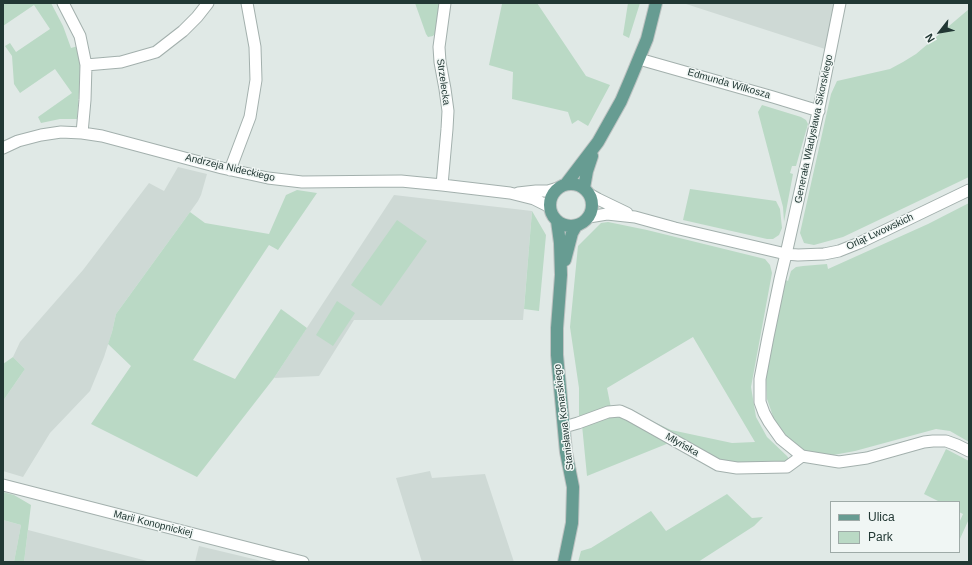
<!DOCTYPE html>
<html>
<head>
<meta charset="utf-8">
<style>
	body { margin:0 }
	#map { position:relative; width:972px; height:565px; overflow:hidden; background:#e0e9e6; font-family:Arial,sans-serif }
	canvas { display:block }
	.frame { position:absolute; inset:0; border:4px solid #223834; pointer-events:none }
	.legend { position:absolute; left:830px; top:501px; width:130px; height:52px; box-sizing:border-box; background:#f0f6f4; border:1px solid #9eaaa7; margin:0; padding:5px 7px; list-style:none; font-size:12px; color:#223834 }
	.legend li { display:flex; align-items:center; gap:8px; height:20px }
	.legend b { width:20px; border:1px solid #9eaaa7 }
	.north { position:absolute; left:920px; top:12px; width:40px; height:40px; -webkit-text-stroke:3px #f0f6f4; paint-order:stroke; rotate:239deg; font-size:11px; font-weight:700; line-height:16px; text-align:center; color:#223834 }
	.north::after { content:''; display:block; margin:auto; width:14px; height:18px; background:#223834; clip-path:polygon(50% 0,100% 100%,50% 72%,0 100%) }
</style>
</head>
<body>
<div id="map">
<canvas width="972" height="565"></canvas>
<div class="frame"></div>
<ul class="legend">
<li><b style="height:5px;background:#679c92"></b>Ulica</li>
<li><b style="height:11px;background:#bad9c5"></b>Park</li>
</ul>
<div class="north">N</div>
</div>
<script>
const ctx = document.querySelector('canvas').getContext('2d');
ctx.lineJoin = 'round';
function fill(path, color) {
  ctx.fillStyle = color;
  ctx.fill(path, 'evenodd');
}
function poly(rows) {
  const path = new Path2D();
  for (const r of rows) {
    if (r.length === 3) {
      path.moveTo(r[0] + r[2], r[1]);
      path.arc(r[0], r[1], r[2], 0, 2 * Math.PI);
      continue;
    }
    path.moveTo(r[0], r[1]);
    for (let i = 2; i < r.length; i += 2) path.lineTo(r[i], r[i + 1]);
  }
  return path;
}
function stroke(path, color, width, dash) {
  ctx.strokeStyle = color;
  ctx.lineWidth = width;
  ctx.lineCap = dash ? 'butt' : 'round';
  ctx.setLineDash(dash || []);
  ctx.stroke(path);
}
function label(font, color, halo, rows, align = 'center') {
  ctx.font = font + ' Arial,sans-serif';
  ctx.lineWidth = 3;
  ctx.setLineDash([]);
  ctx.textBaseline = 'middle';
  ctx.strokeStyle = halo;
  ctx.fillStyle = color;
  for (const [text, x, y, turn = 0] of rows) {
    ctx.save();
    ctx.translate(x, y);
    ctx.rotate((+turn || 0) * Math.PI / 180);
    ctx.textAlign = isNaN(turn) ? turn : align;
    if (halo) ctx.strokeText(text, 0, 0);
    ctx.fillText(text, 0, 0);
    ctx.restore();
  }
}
fill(poly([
	[683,3,834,3,825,49],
	[178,167,207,174,201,195,198,201,116,314,112,332,104,357,90,391,50,433,23,477,3,471,3,401,25,369,13,357,20,342,83,270,149,183,164,191],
	[394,195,532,211,523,320,354,320,319,376,274,378],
	[430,471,432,478,485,474,514,562,422,562,396,478],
	[3,520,21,525,14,562,3,562],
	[28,530,151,562,24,562],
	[199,546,266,562,195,562]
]), '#ced9d5');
fill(poly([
	[3,3,51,3,63,26,71,48,78,46,81,65,77,119,60,119,41,123,38,117,72,93,55,69,20,93,14,84,12,56,5,46,10,43,16,52,50,29,34,5,3,26],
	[415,3,441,3,438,30,433,36,428,37,426,34],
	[502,3,537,3,586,76,610,85,588,126,578,120,572,124,568,112,512,99,513,72,489,65,502,4],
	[628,3,640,3,629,38,623,35],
	[969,9,969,177,843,237,814,245,804,243,800,233,831,94,837,81,890,69,903,62,916,54],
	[762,105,801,117,806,120,808,124,796,166,792,166,790,173,793,174,784,222,783,207,758,112],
	[690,189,776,201,780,209,782,228,779,235,773,239,767,239,683,220],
	[297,190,317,193,278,250,269,245,193,360,235,379,281,309,307,328,274,378,197,477,91,424,131,366,108,344,112,332,116,314,190,212,205,223,269,234,286,195],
	[969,203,969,442,950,431,936,429,855,451,828,456,807,452,790,440,775,422,767,399,766,377,770,351,786,280,788,281,791,271,796,267,803,266,827,264,828,269,928,224],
	[532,211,546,235,539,311,524,309],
	[397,220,427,241,381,306,351,285],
	[608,222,647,230,765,259,770,265,772,273,751,387,756,417,767,437,787,456,789,459,784,463,770,464,725,462,712,457,651,423,652,421,671,430,732,443,755,442,693,337,607,388,611,408,579,419,579,388,570,327,578,246,601,223],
	[337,301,355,313,333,346,316,335],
	[13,357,25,369,3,401,3,364],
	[610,416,624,416,669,443,587,476,582,425],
	[946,449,969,461,969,519,959,541,959,523,963,514,959,512,959,502,940,502,924,494],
	[3,492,14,495,31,505,24,562,14,562,21,525,3,520],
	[727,494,752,518,763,517,754,526,698,562,578,562,581,551,591,548,651,511,666,531]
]), '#bad9c5');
const minor = poly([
	[63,3,80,36,86,65],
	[840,3,820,103,786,254,780,279,768,337,760,379,760,402,764,413,769,422,781,439,802,456,839,462,867,458,924,442,933,441,946,441,957,445,969,451],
	[639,59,773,97,819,111],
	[82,133,85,100,86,65,121,62,156,52,183,31,197,17,208,3],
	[3,148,18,141,41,135,61,132,82,133,102,136,222,168,268,178,302,182,401,181,442,185,510,193,534,199,550,207],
	[230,170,250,117,256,80,255,47,247,3],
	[442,185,447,129,448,111,445,89,440,62,439,47,445,3],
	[518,193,536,191,548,191,558,188],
	[589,194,598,199,627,213],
	[589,217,607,214,635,217,675,228,786,254,798,255,824,254,839,251,859,243,969,190],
	[564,427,578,423,608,412,620,411,629,415,718,465,737,468,787,467,802,456],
	[3,485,303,562]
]);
const major = poly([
	[571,205,21],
	[566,184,598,142,621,101,630,80,647,39,656,3],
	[584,188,587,171,592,156],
	[557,221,560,243,561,275,557,328,557,355,566,452,573,487,572,523,564,562],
	[565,260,572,233,576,226]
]);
stroke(minor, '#a3b0ad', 13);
stroke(major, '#bdc3c2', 14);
stroke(minor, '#fff', 11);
stroke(major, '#679c92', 12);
label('10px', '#223834', '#f0f6f4', [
	["Strzelecka",443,82,82],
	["Edmunda Wilkosza",729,84,16],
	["Generała Władysława Sikorskiego",814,129,-78],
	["Andrzeja Nideckiego",230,168,13],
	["Orląt Lwowskich",880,232,-25],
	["Stanisława Konarskiego",564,417,-97],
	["Młyńska",682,445,30],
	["Marii Konopnickiej",153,524,14]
]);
</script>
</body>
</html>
